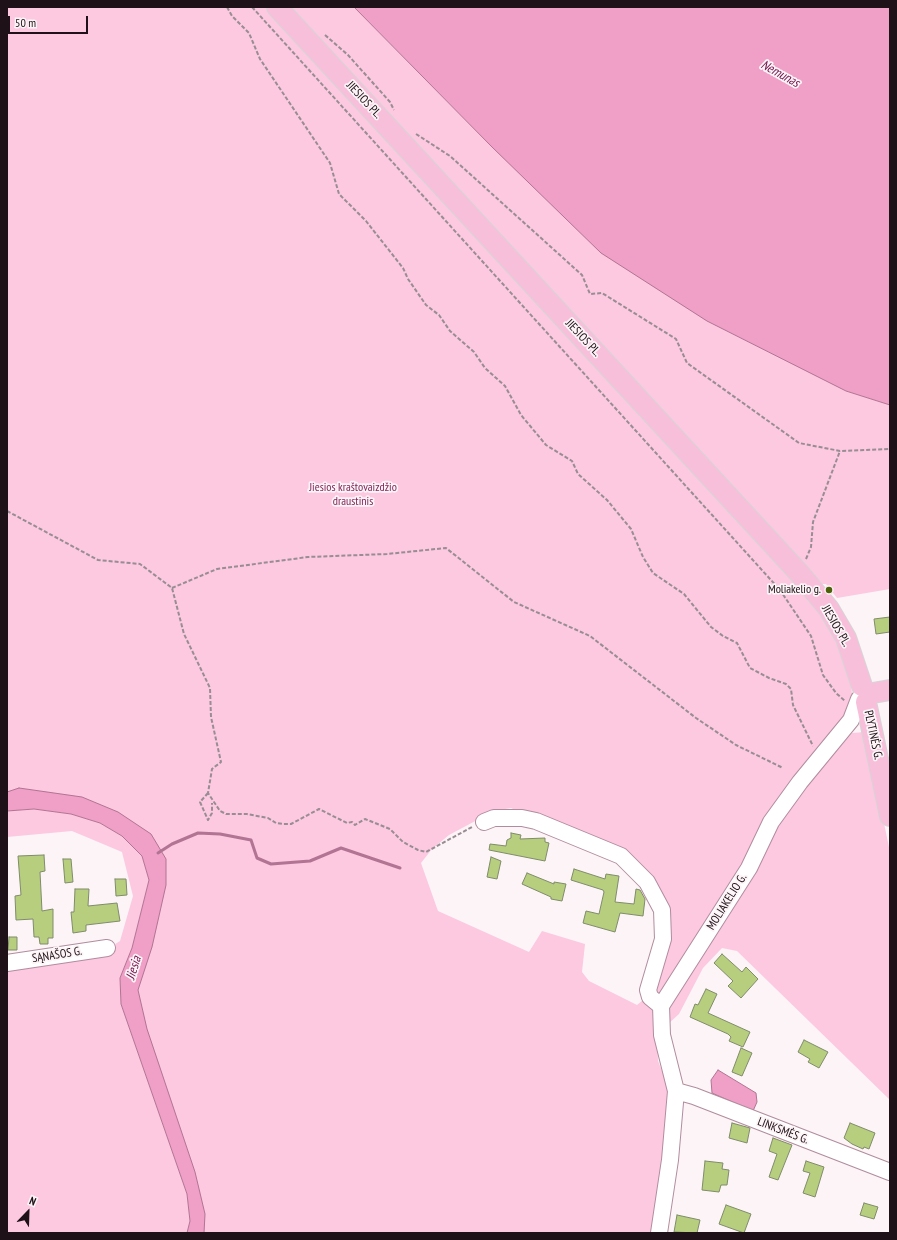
<!DOCTYPE html>
<html>
<head>
<meta charset="utf-8">
<style>
	body { margin:0 }
	#map { position:relative; width:897px; height:1240px; overflow:hidden; background:#fcf4f7; font-family:"PT Sans Narrow",sans-serif }
	canvas { display:block }
	.frame { position:absolute; inset:0; border:8px solid #1e1117; pointer-events:none }
	.north { position:absolute; left:8px; top:1192px; width:40px; height:40px; -webkit-text-stroke:3px #fcf4f7; paint-order:stroke; rotate:23deg; font-size:11px; font-weight:700; line-height:16px; text-align:center; color:#1e1117 }
	.north::after { content:''; display:block; margin:auto; width:14px; height:18px; background:#1e1117; clip-path:polygon(50% 0,100% 100%,50% 72%,0 100%) }
	.scale { position:absolute; left:8px; top:16px; width:80px; height:18px; box-sizing:border-box; border:2px solid #1e1117; border-top:0; padding-left:5px; font-size:12px; line-height:14px; white-space:nowrap; color:#1e1117; -webkit-text-stroke:3px #fcf4f7; paint-order:stroke }
</style>
</head>
<body>
<div id="map">
<canvas width="897" height="1240"></canvas>
<div class="frame"></div>
<div class="north">N</div>
<div class="scale">50 m</div>
</div>
<script>
const ctx = document.querySelector('canvas').getContext('2d');
ctx.lineJoin = 'round';
function fill(path, color) {
  ctx.fillStyle = color;
  ctx.fill(path, 'evenodd');
}
function poly(rows) {
  const path = new Path2D();
  for (const r of rows) {
    path.moveTo(r[0], r[1]);
    for (let i = 2; i < r.length; i += 2) path.lineTo(r[i], r[i + 1]);
  }
  return path;
}
function stroke(path, color, width, dash) {
  ctx.strokeStyle = color;
  ctx.lineWidth = width;
  ctx.lineCap = dash ? 'butt' : 'round';
  ctx.setLineDash(dash || []);
  ctx.stroke(path);
}
function label(font, color, halo, rows, align = 'center') {
  ctx.font = font + ' "PT Sans Narrow",sans-serif';
  ctx.lineWidth = 3.5;
  ctx.setLineDash([]);
  ctx.textBaseline = 'middle';
  ctx.strokeStyle = halo;
  ctx.fillStyle = color;
  for (const [text, x, y, turn = 0] of rows) {
    ctx.save();
    ctx.translate(x, y);
    ctx.rotate((+turn || 0) * Math.PI / 180);
    ctx.textAlign = isNaN(turn) ? turn : align;
    if (halo) ctx.strokeText(text, 0, 0);
    ctx.fillText(text, 0, 0);
    ctx.restore();
  }
}
fill(poly([
	[7,7,354,7,492,147,846,391,890,405,890,589,837,598,826,584,820,584,825,615,842,652,851,684,853,703,777,824,794,799,852,733,865,732,890,852,890,1100,737,951,722,948,703,968,679,1014,657,1034,658,1061,666,1081,670,1104,652,1233,197,1233,198,1227,130,1010,158,872,152,858,93,813,7,803],
	[511,808,651,879,668,938,654,991,637,1005,589,981,582,972,585,944,542,931,529,952,438,911,421,863,432,849,449,835,494,811],
	[34,809,71,814,100,823,122,836,142,856,149,880,132,948,120,978,121,1004,187,1194,190,1221,187,1233,7,1233,7,969,98,955,120,941,133,896,122,852,72,831,7,837,7,811]
]), '#fcc9e0');
const water = poly([
	[354,7,890,7,890,405,846,391,707,321,601,253,492,147,354,7],
	[19,788,82,797,118,812,151,834,166,859,166,885,152,947,138,990,147,1029,195,1172,205,1214,204,1233,187,1233,190,1221,187,1194,121,1004,120,978,132,948,149,880,142,856,122,836,100,823,71,814,34,809,7,811,7,792,19,788],
	[718,1070,756,1093,757,1102,753,1111,712,1093,711,1080,718,1070]
]);
fill(water, '#f09fc6');
stroke(water, '#b17492', 1);
stroke(poly([
	[158,853,172,844,198,833,220,834,251,840,257,858,271,864,310,861,341,848,400,868]
]), '#b17492', 3);
const building = poly([
	[890,617,890,632,876,634,874,619,890,617],
	[511,833,521,835,520,839,545,838,545,842,549,843,545,861,489,850,490,844,506,846,507,840,511,838,511,833],
	[44,855,45,871,40,872,42,911,53,909,53,938,48,938,48,944,40,944,39,937,34,937,33,919,16,920,15,896,21,895,18,856,44,855],
	[491,857,501,861,497,879,487,877,491,857],
	[63,859,71,859,73,882,65,883,63,859],
	[574,869,605,879,606,874,619,876,615,902,634,904,636,889,640,890,645,899,643,916,620,913,615,932,583,923,586,911,599,914,604,892,603,890,571,880,574,869],
	[527,873,554,884,554,882,566,884,562,901,551,899,551,897,522,884,527,873],
	[115,879,126,879,127,895,116,896,115,879],
	[75,889,89,889,88,906,117,903,120,921,86,925,86,931,73,933,71,912,74,912,75,889],
	[9,937,17,937,17,950,8,950,9,937],
	[722,954,742,972,746,967,758,979,741,998,728,986,733,981,714,963,722,954],
	[706,989,717,994,708,1013,750,1032,743,1047,729,1041,731,1037,728,1034,690,1017,695,1004,698,1005,706,989],
	[804,1040,828,1052,819,1068,808,1062,810,1059,798,1052,804,1040],
	[741,1048,752,1053,742,1076,732,1072,741,1048],
	[732,1123,750,1128,747,1143,729,1138,732,1123],
	[850,1123,875,1133,869,1149,864,1147,863,1149,852,1144,844,1138,850,1123],
	[773,1138,792,1145,778,1180,769,1177,777,1154,769,1151,773,1138],
	[705,1161,723,1163,722,1169,729,1170,727,1185,721,1185,719,1192,702,1190,705,1161],
	[806,1161,824,1167,815,1197,803,1193,810,1173,803,1171,806,1161],
	[864,1203,878,1207,874,1219,860,1215,864,1203],
	[726,1205,751,1214,744,1233,719,1224,726,1205],
	[677,1215,700,1220,697,1233,674,1232,677,1215]
]);
fill(building, '#b6ce7e');
stroke(building, '#808b6a', 1);
const minor = poly([
	[484,822,494,818,522,818,536,821,621,856,647,882,662,910,663,939,648,990,650,997,661,1006],
	[7,963,107,948],
	[676,1091,694,1096,890,1172],
	[659,1233,670,1160,676,1091,662,1035,661,1006,749,868,771,822,800,782,851,720,859,699]
]);
const major = poly([
	[277,7,800,574,829,609,846,638,862,686],
	[873,693,890,690],
	[866,702,890,816]
]);
stroke(minor, '#b18c9d', 18);
stroke(major, '#d6d4d5', 22);
stroke(poly([
	[227,7,232,16,249,33,260,59,330,163,339,194,366,221,403,268,408,279,426,305,439,315,450,331,474,352,485,368,505,386,521,415,546,445,572,461,578,474,607,500,631,529,643,557,653,573,684,594,711,627,723,636,737,643,750,668,769,678,786,684,791,689,793,705,813,746],
	[252,7,780,590,811,636,823,675,836,693,845,701],
	[325,35,348,55,390,102,394,110],
	[416,134,450,156,582,275,590,294,602,293,676,339,687,363,799,443,840,451,890,449],
	[7,511,98,560,140,564,172,588,184,634,210,688,211,717,221,762,212,769,208,793,220,811,226,814,247,814,268,818,276,823,283,824,291,824,319,809,347,823,352,822,355,825,365,819,390,829,403,842,418,850,426,852,472,827],
	[806,559,811,547,813,522,840,451],
	[172,588,217,569,308,557,387,554,446,548,514,602,590,636,696,718,736,745,783,768],
	[208,793,200,802,208,820,212,813,212,803]
]), '#988d92', 2, [4, 2]);
stroke(minor, '#fff', 16);
stroke(major, '#f8bfdb', 20);
for (const [x, y, r, color] of [
	[829,590,4,"#4c6008"]
]) {
  const dot = new Path2D();
  dot.arc(x, y, r, 0, 2 * Math.PI);
  ctx.fillStyle = color;
  ctx.fill(dot);
  stroke(dot, '#fcf4f7', 1.5);
}
label('12px', '#1e1117', '#fcf4f7', [
	["JIESIOS PL.",364,100,47],
	["JIESIOS PL.",583,338,47],
	["JIESIOS PL.",836,626,60],
	["PLYTINĖS G.",873,735,78],
	["MOLIAKELIO G.",727,902,-58],
	["SĄNAŠOS G.",57,955,-9],
	["LINKSMĖS G.",783,1131,21]
]);
label('12px', '#812458', '#fcf4f7', [
	["Jiesios kraštovaizdžio",353,488],
	["draustinis",353,502]
]);
label('12px', '#1e1117', '#fcf4f7', [
	["Moliakelio g.",821,590]
], 'right');
label('italic 13px', '#72144c', '#fcf4f7', [
	["Nemunas",780,74,29],
	["Jiesia",134,968,-73]
]);
</script>
</body>
</html>
